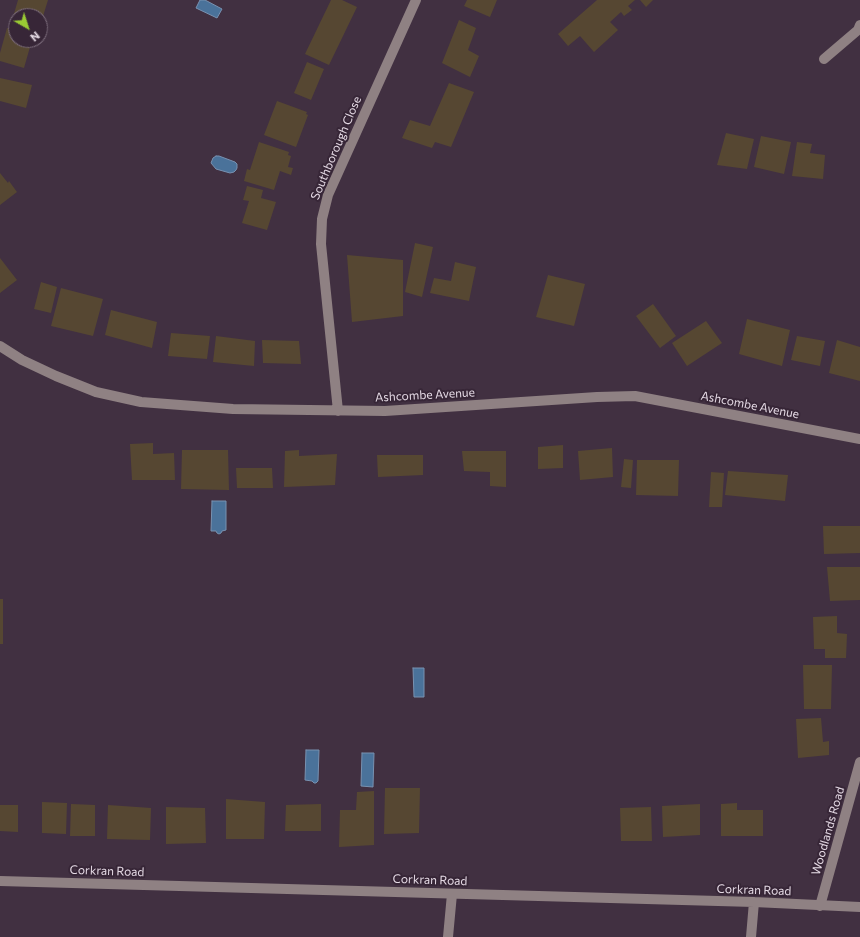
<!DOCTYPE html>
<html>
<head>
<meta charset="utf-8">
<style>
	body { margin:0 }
	#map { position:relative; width:860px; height:937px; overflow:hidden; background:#413041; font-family:Commissioner,sans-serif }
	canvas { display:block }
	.north { position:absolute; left:8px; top:8px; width:40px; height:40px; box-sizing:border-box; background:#372637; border:1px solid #7d6e7d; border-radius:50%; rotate:141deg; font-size:11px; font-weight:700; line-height:16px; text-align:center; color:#e5dae5 }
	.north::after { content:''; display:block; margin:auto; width:14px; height:18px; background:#9acb34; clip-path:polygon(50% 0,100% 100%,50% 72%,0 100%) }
</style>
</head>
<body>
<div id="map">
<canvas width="860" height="937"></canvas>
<div class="north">N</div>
</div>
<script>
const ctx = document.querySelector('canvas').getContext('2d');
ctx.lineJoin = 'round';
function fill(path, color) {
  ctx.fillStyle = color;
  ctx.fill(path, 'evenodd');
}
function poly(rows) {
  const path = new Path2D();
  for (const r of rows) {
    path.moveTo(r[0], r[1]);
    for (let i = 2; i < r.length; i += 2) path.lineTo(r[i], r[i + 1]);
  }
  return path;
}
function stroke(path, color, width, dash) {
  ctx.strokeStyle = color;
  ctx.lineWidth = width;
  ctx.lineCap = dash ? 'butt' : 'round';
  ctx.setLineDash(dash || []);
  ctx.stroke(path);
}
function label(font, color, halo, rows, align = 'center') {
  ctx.font = font + ' Commissioner,sans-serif';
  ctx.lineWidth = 4;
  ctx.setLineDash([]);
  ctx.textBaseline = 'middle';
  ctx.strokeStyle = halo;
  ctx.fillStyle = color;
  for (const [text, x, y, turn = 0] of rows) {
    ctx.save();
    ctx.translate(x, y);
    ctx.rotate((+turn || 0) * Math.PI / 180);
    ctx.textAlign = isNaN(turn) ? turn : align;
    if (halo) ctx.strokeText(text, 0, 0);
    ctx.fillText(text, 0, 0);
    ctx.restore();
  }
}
const water = poly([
	[200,0,205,0,222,9,217,18,196,8,200,0],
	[216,156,219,156,235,162,237,164,237,168,236,170,234,172,230,173,216,169,211,163,213,158,216,156],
	[212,501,226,501,226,530,222,531,221,533,219,534,217,533,216,531,211,531,212,501],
	[413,668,424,668,424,697,414,697,413,668],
	[306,750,319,750,318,781,316,783,314,783,312,781,305,780,306,750],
	[362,753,374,753,373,787,361,786,362,753]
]);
fill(water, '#4a729a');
stroke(water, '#7891b0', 1);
fill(poly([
	[18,0,48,0,40,26,40,16,16,16,16,18,13,17],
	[331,0,342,0,357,7,329,65,305,54],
	[467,0,497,0,490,17,464,6],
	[597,0,635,0,628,6,632,10,624,16,621,12,610,22,618,30,594,52,580,36,568,46,558,34],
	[640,0,653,0,646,7],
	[459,20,476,28,468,50,479,56,470,77,442,63],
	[7,28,16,30,16,40,32,40,24,68,0,61,0,53],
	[307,62,324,69,311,100,294,93],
	[0,78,32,85,26,108,0,101],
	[449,83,474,92,451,147,435,142,432,148,402,138,410,120,430,126],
	[277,101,307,112,306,114,308,115,296,147,264,135],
	[726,133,754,139,747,169,717,165],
	[761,136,791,142,784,174,754,167],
	[259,142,289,152,288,155,291,156,288,167,293,168,291,175,280,171,274,190,244,181,247,169,250,170],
	[797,142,812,144,810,153,825,155,823,179,792,176],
	[0,173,8,183,9,181,17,192,0,205],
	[247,186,263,190,261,198,276,202,267,230,242,223,249,201,243,200],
	[415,243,433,247,422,297,405,292],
	[347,255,403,260,403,316,352,322],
	[0,258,17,280,0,293],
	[455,262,476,267,469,301,430,293,434,278,451,281],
	[548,275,585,284,574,326,536,317],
	[41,282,57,287,51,313,34,309],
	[61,288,103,299,93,336,51,326],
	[653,304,676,336,660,348,636,316],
	[111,310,157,322,152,348,105,335],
	[747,319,790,330,782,366,739,354],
	[706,321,722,343,687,366,672,343],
	[171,333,210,336,207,359,168,356],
	[216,336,255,341,254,366,213,362],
	[797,336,825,341,820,366,791,360],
	[262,340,299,341,301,364,263,363],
	[837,340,860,347,860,381,829,373],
	[153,443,153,454,174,453,175,480,132,480,130,444],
	[563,445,563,468,538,469,538,447],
	[612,448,613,477,580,480,578,451],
	[182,450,228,450,229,490,181,489],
	[299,450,299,456,337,454,335,485,284,487,285,451],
	[462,451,506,451,506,487,490,486,490,472,464,471],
	[377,455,423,455,423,475,378,477],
	[624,459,633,460,631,488,621,487],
	[637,460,679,460,678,496,636,495],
	[236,468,272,468,273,488,237,488],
	[728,471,788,475,785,501,725,495],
	[711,472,724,473,722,507,709,507],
	[823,526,860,526,860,553,824,554],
	[827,567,860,567,860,600,830,601],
	[0,599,3,599,3,644,0,644],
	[837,616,837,633,847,634,846,658,825,658,825,649,814,649,813,617],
	[803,665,832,665,831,709,804,709],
	[821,718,823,742,829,741,829,755,798,758,796,719],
	[385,788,420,788,419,833,384,834],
	[374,791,374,845,339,847,340,810,356,810,357,792],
	[226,799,265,802,264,839,226,839],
	[42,802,67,803,66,834,42,833],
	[737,803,737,810,763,810,763,836,721,836,721,804],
	[71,804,95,805,95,836,70,836],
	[321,804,321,831,285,831,286,805],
	[700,804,700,835,663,837,662,806],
	[0,805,18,805,18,832,0,831],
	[108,805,151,808,150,840,107,839],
	[166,807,205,808,206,843,166,844],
	[651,807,652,841,621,841,620,808]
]), '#564732');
stroke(poly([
	[824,59,858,30,860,25],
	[0,346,22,360,56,376,96,392,141,402,233,409,385,411,597,397,635,396,860,439],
	[338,411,321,244,322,219,328,195,416,0],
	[0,881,754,902,860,907],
	[820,906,860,762],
	[448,937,452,894],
	[751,937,754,902]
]), '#8f8183', 10);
label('12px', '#e5dae5', '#372637', [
	["Southborough Close",336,148,-67],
	["Ashcombe Avenue",425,395,-3],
	["Ashcombe Avenue",750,405,11],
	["Woodlands Road",828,831,-74],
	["Corkran Road",107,871,2],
	["Corkran Road",430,880,2],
	["Corkran Road",754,890,2]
]);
</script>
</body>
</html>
